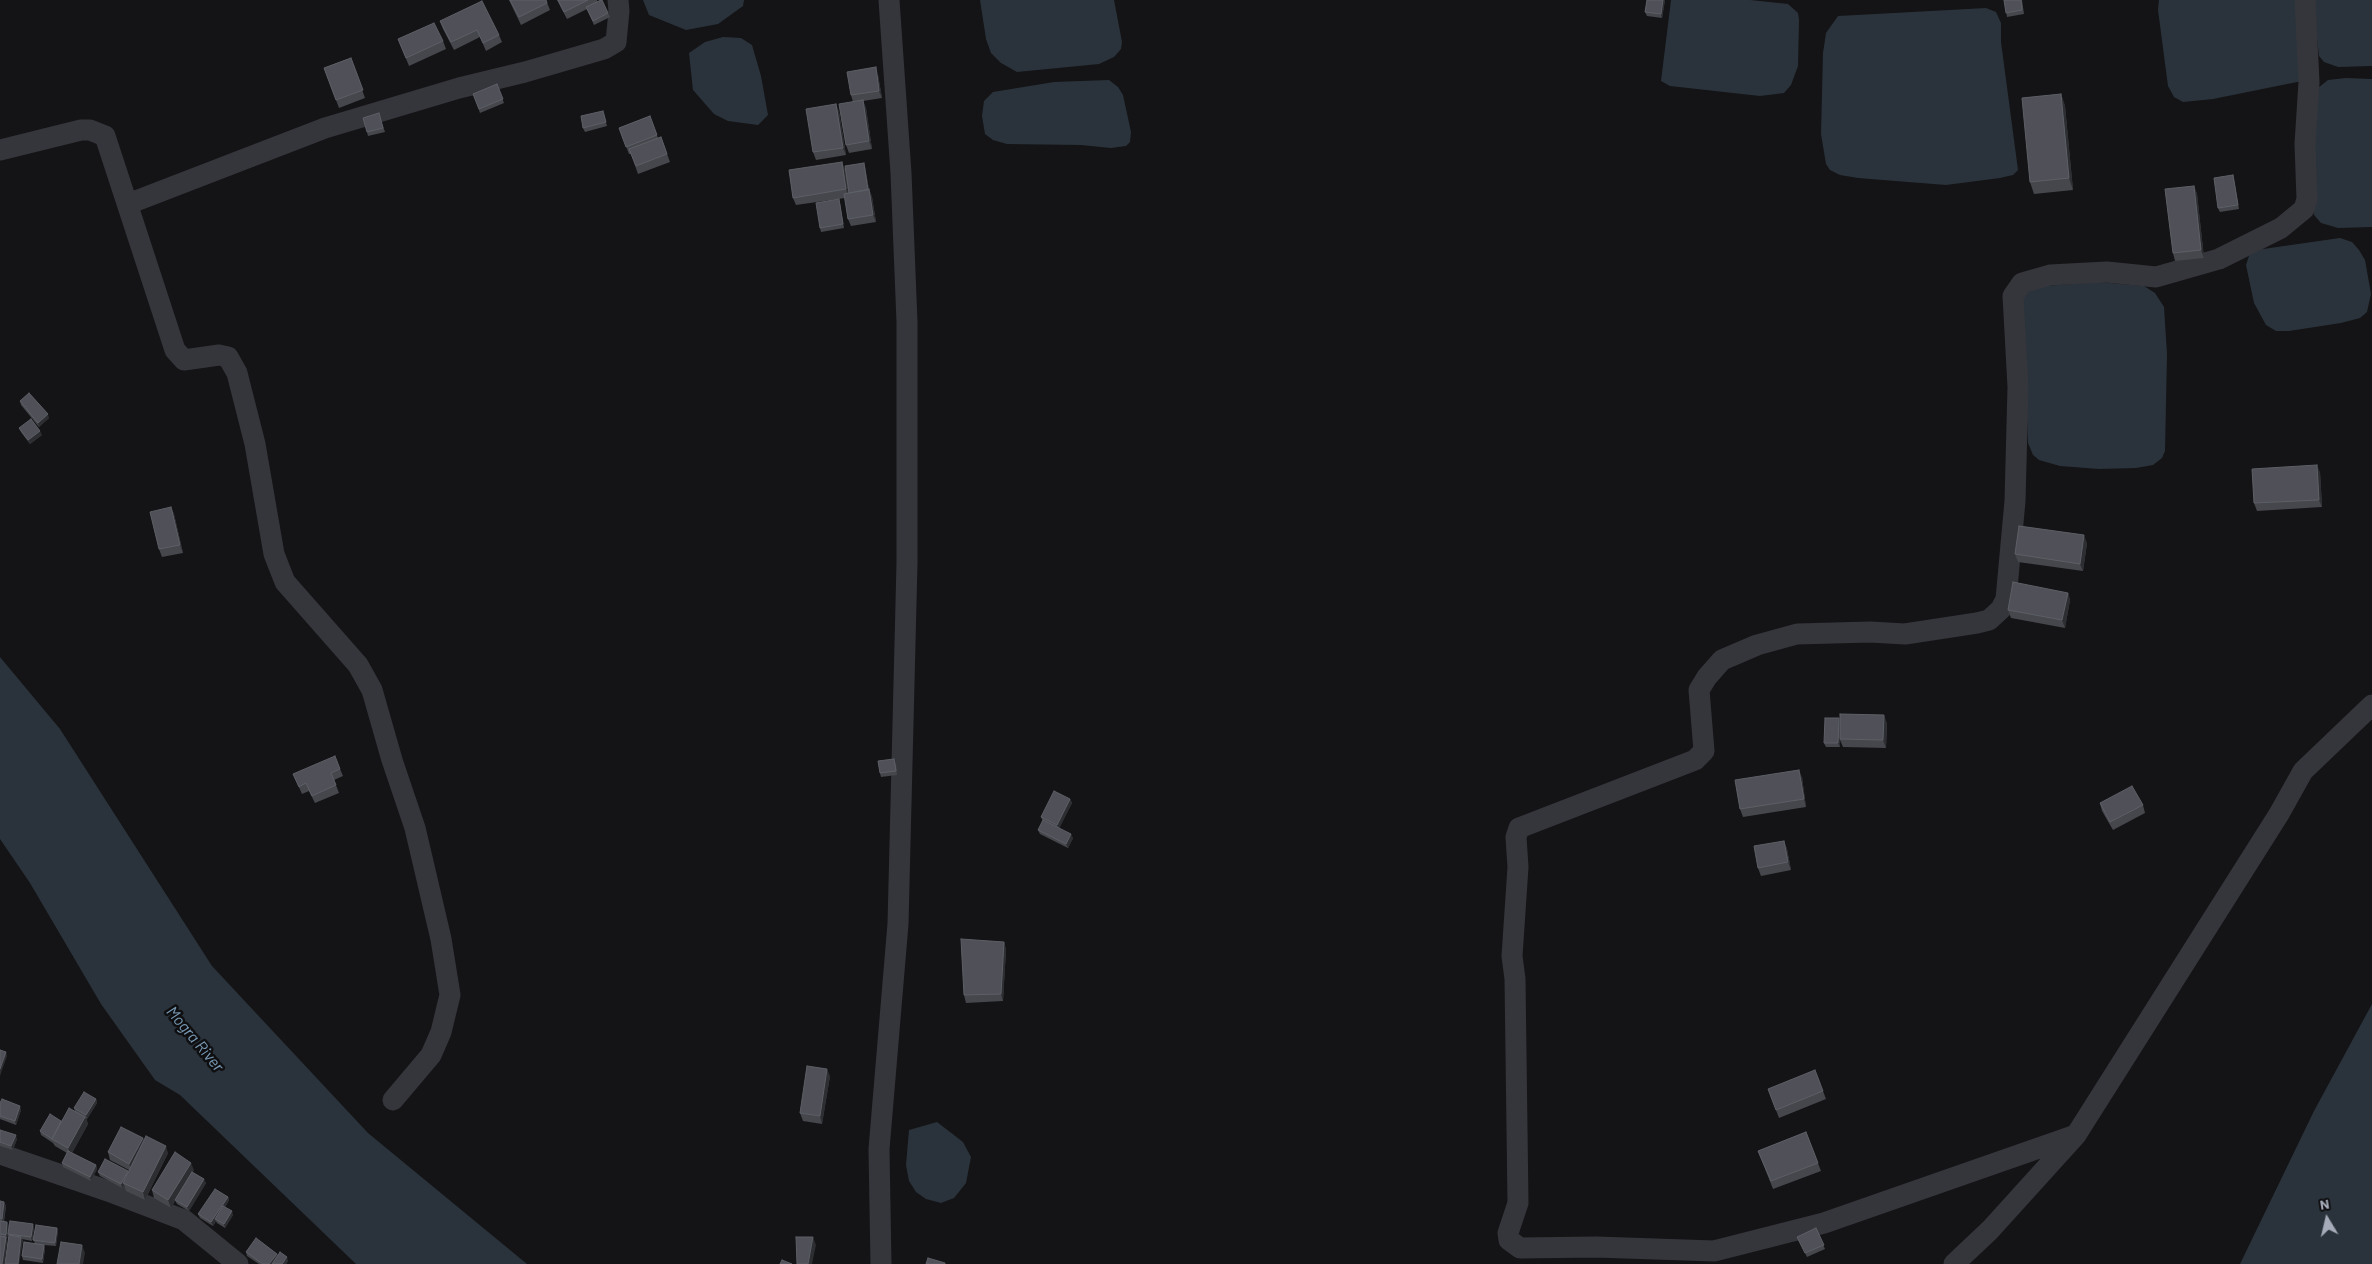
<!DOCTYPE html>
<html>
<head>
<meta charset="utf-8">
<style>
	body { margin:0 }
	#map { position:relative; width:2372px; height:1264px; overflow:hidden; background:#141416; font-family:Barlow,sans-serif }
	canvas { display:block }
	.north { position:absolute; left:2302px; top:1194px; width:50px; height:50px; -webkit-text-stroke:4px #0f0f11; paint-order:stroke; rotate:351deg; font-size:14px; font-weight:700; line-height:20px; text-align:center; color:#a5abb8 }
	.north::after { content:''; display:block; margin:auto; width:18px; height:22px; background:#a5abb8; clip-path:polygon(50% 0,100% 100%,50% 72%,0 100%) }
</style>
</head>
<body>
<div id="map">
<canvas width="2372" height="1264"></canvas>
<div class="north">N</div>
</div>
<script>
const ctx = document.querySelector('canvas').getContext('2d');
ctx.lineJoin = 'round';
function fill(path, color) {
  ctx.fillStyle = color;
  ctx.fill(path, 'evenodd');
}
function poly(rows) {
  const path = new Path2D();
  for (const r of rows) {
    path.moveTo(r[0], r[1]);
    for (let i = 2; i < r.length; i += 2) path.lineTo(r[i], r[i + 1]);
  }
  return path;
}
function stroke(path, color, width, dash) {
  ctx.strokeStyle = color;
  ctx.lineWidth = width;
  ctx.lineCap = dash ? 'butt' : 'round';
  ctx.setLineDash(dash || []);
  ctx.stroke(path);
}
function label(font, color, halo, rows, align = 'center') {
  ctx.font = font + ' Barlow,sans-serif';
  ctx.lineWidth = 5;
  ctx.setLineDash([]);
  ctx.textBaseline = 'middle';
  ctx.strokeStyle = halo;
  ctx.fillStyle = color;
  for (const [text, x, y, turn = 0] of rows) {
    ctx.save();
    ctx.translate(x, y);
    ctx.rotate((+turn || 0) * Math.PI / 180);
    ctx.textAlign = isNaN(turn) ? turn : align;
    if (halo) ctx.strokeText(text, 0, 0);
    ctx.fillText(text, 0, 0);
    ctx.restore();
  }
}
fill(poly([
	[643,0,744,0,743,6,718,24,686,30,649,15],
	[980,0,1114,0,1122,42,1121,49,1114,57,1099,64,1017,72,1001,63,991,53,986,39],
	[1671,0,1750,0,1788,4,1798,13,1799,20,1798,66,1791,85,1784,93,1760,96,1670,86,1661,81],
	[2159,0,2300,0,2302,81,2213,99,2183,102,2174,97,2168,86,2158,10],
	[2313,0,2372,0,2372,66,2338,67,2324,62,2319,56],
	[1986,8,1996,12,2001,23,2001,42,2018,170,2013,175,2000,178,1946,185,1858,178,1840,175,1830,170,1826,164,1821,134,1823,53,1826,33,1838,16],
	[723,37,741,38,752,45,761,76,768,115,758,125,728,121,714,114,693,90,689,53,705,42],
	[2346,78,2372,79,2372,227,2338,228,2321,223,2314,215,2314,123,2318,88,2328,80],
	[1109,80,1118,87,1123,95,1131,132,1130,142,1126,146,1111,148,1081,145,1007,144,993,140,985,134,982,116,984,101,993,92,1054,82],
	[2340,238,2352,242,2359,250,2365,260,2371,294,2367,312,2360,318,2341,323,2289,331,2276,331,2266,325,2254,303,2246,265,2250,253,2256,250],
	[2099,282,2144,286,2155,293,2164,307,2167,354,2165,451,2162,458,2153,465,2136,468,2099,469,2060,466,2039,460,2033,455,2028,443,2022,297,2031,287],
	[0,657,60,729,212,966,368,1133,527,1264,356,1264,180,1095,155,1080,101,1004,30,883,0,839],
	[2372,1004,2372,1264,2240,1264,2314,1111],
	[937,1122,963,1142,971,1157,966,1183,954,1198,941,1203,926,1199,916,1192,909,1181,906,1165,909,1130]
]), '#2a333b');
stroke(poly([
	[0,150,81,130,90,130,105,136,175,350,184,360,219,355,228,357,237,373,255,444,274,554,285,582,358,665,372,690,392,760,415,828,441,939,450,995,441,1032,431,1055,393,1100],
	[128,204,325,128,459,88,525,72,604,49,616,42,619,11,618,0],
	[2076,1135,1824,1223,1714,1251,1596,1247,1520,1248,1509,1240,1508,1233,1518,1203,1515,979,1512,956,1518,867,1516,837,1519,828,1695,760,1704,751,1699,690,1707,677,1722,660,1757,645,1797,634,1870,632,1905,634,1977,623,1989,620,2001,609,2006,599,2015,501,2018,387,2013,296,2022,283,2050,275,2107,272,2156,277,2219,259,2281,228,2304,209,2307,199,2305,144,2309,82,2305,0],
	[0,1154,108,1191,184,1220,238,1264],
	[881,1264,879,1149,898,924,907,563,907,322,901,173,889,0],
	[1954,1264,1990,1230,2076,1135,2279,814,2303,771,2372,705]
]), '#35363c', 21);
fill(poly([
	[509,0,546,0,550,10,521,25],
	[557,0,597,0,597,2,608,13,610,17,594,25,587,9,567,19],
	[1647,0,1665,0,1662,18,1647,16,1645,12],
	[2004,0,2022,0,2024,14,2007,17],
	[440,21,499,35,502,42,486,51,480,37,454,50,443,29],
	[398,39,443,41,446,49,409,66],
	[351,58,365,98,339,108,324,68],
	[878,75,882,98,863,101,866,108,872,149,849,153,846,145,853,102,851,95],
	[497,84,504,103,480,113,473,94],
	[2061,94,2065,106,2073,190,2034,194,2030,182],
	[836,104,839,112,846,155,816,160,813,152],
	[603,111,607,126,585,132,583,128],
	[650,116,658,138,661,137,670,162,638,174,631,154,629,154,619,128],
	[380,117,385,132,368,136,367,132],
	[842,162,845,170,849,193,865,167,869,190,872,197,876,222,851,226,848,219,845,198,796,205,793,198],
	[2233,175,2234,179,2239,209,2220,212,2218,208],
	[2194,186,2197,194,2204,258,2175,261,2173,253],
	[840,203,844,228,821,232,820,228],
	[20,401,49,418,39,427,21,405],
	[19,428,42,435,30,444,21,432],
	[2320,472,2322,507,2257,511,2254,503],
	[171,507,174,514,183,553,162,557,159,549],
	[2087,543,2083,571,2018,562,2015,554],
	[2068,593,2070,600,2065,628,2011,618,2008,610],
	[1840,721,1887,723,1886,748,1843,747,1840,740,1840,747,1826,747,1824,743],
	[896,763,897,775,881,777,880,773],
	[340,769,343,776,334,780,339,793,315,803,309,791,302,794,293,774],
	[1802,777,1806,807,1743,817,1740,809],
	[1070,799,1072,803,1059,828,1073,838,1068,848,1040,834,1038,830,1043,821,1041,817],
	[2100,803,2143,805,2145,813,2113,830,2102,811],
	[1784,841,1787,849,1791,870,1761,876,1758,868],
	[1004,942,1006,950,1003,1001,966,1003,964,995],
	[830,1076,822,1124,803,1121,800,1113],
	[1768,1089,1823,1091,1826,1099,1779,1118],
	[96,1099,97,1103,87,1119,86,1118,88,1124,72,1153,96,1165,97,1169,91,1181,63,1167,62,1163,67,1153,55,1146,53,1143,41,1135,40,1131,61,1121,75,1111,74,1108],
	[0,1103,21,1110,16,1125,0,1119],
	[0,1130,17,1139,13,1150,0,1146],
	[1806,1132,1821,1171,1773,1189,1758,1151],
	[143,1138,144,1141,168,1153,145,1200,126,1191,124,1185,122,1188,100,1176,98,1172,128,1172,129,1170,110,1160,108,1152],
	[194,1170,192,1172,206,1183,189,1211,177,1204,175,1200,177,1197,171,1208,154,1198,152,1190],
	[228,1197,229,1200,225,1207,233,1215,225,1228,217,1223,216,1221,213,1226,200,1218,198,1214],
	[0,1201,4,1202,6,1206,4,1222,7,1222,9,1226,7,1239,6,1239,7,1241,4,1264,0,1264],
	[34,1228,32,1241,22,1239,23,1241,9,1236,8,1234],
	[57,1228,58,1231,56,1246,44,1245,45,1249,43,1263,23,1260,22,1256,35,1243,33,1240],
	[1816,1228,1825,1249,1807,1257,1799,1240],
	[246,1252,277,1254,278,1256,288,1261,286,1264,259,1264,247,1256]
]), '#45474c');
fill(poly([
	[1663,0,1665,0,1662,18,1661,14],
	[876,67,878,75,882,98,879,91],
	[2061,94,2065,106,2073,190,2069,178],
	[863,100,866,108,872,149,869,141],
	[836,104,839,112,846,155,843,148],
	[842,162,845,170,849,197,846,189],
	[864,163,865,167,870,194,868,190],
	[2194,186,2197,194,2204,258,2201,250],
	[869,189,872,197,876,222,873,215],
	[48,414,49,418,39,427,38,423],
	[40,431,42,435,30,444,28,440],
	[2317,465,2320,472,2322,507,2319,500],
	[171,507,174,514,183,553,180,545],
	[2084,535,2087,543,2083,571,2080,564],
	[2068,593,2070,600,2065,628,2062,620],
	[1884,715,1887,723,1886,748,1883,740],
	[1839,718,1840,722,1840,747,1838,743],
	[1799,770,1802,777,1806,807,1804,799],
	[1070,799,1072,803,1059,829,1057,825],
	[1071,834,1073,838,1068,848,1066,844],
	[1784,841,1787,849,1791,870,1788,862],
	[1004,942,1006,950,1003,1001,1001,994],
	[6,1052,7,1056,0,1076,0,1069],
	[827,1069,830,1076,822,1124,820,1116],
	[96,1099,97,1103,87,1119,86,1115],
	[20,1106,21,1110,16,1125,15,1121],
	[85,1117,88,1124,71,1155,68,1148],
	[16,1135,17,1139,13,1150,11,1146],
	[143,1138,145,1146,132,1171,129,1164],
	[166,1146,168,1153,145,1200,143,1192],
	[191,1163,194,1170,171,1208,168,1200],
	[96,1165,97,1169,91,1181,90,1177],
	[128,1171,129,1175,123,1183,124,1185,122,1188,121,1184],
	[204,1179,206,1183,189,1211,187,1207],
	[228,1197,229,1200,217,1220,215,1219,216,1221,213,1226,211,1222],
	[4,1202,6,1206,3,1223,2,1219],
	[232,1211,233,1215,225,1228,224,1224],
	[7,1222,9,1226,7,1239,6,1235],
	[33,1224,34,1228,32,1241,31,1237],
	[57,1228,58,1231,56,1246,55,1243],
	[6,1237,7,1241,4,1264,2,1264],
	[21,1237,23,1241,19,1264,18,1264],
	[813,1237,816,1245,812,1264,808,1264],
	[44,1245,45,1249,43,1263,42,1259],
	[82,1245,85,1253,83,1264,79,1264],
	[277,1254,278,1258,273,1264,269,1264],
	[287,1257,288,1261,286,1264,282,1264]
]), '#2d2e32');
const building = poly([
	[510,0,546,0,547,3,519,17,510,0],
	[558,0,588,0,564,12,558,0],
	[601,0,602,0,608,13,593,21,586,7,601,0],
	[1647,0,1663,0,1661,14,1645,12,1647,0],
	[2004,0,2021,0,2022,10,2006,13,2004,0],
	[482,1,499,35,483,43,477,30,451,42,440,21,482,1],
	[434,23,443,41,406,58,398,39,434,23],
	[351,58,363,90,336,100,324,68,351,58],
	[876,67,879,91,851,95,847,72,876,67],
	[497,84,503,99,479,109,473,94,497,84],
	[2061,94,2069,178,2030,182,2022,98,2061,94],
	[863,100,869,141,846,145,839,104,863,100],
	[836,104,843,148,813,152,806,109,836,104],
	[603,111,606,122,583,128,581,116,603,111],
	[379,113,383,128,367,132,363,118,379,113],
	[650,116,657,135,626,147,619,128,650,116],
	[661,137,667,154,636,166,629,149,661,137],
	[842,162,846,189,793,198,789,170,842,162],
	[864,163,868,190,849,193,845,166,864,163],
	[2233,175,2238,205,2218,208,2214,178,2233,175],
	[2194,186,2201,250,2173,253,2165,189,2194,186],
	[869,189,873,215,848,219,844,194,869,189],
	[839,199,843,224,820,228,816,203,839,199],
	[29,393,48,414,38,423,20,401,29,393],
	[31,419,40,431,28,440,19,428,31,419],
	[2317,465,2319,500,2254,503,2252,469,2317,465],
	[171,507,180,545,159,549,150,512,171,507],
	[2019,526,2084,535,2080,564,2015,554,2019,526],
	[2013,582,2068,593,2062,620,2008,610,2013,582],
	[1840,714,1884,715,1883,740,1840,739,1840,714],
	[1825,718,1839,718,1838,743,1824,743,1825,718],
	[335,756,340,769,331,773,336,785,312,796,306,783,299,787,293,774,335,756],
	[894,759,896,771,880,773,878,761,894,759],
	[1799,770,1804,799,1740,809,1735,780,1799,770],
	[2132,786,2143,805,2110,822,2100,803,2132,786],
	[1054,791,1070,799,1057,825,1041,817,1054,791],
	[1043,820,1071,834,1066,844,1038,830,1043,820],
	[1784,841,1788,862,1758,868,1754,846,1784,841],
	[961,939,1004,942,1001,994,964,995,961,939],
	[0,1050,6,1052,0,1069,0,1050],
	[807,1066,827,1069,820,1116,800,1113,807,1066],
	[1815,1070,1823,1091,1776,1110,1768,1089,1815,1070],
	[84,1092,96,1099,86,1115,74,1108,84,1092],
	[2,1099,20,1106,15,1121,0,1116,0,1103,2,1099],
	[69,1108,85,1117,68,1148,52,1139,69,1108],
	[50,1114,61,1121,52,1139,40,1131,50,1114],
	[121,1127,143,1138,129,1164,108,1152,121,1127],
	[0,1130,16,1135,11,1146,0,1142,0,1130],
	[1806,1132,1818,1163,1771,1181,1758,1151,1806,1132],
	[146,1136,166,1146,143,1192,123,1183,146,1136],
	[68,1151,96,1165,90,1177,62,1163,68,1151],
	[175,1152,191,1163,168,1200,152,1190,175,1152],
	[105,1159,128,1171,121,1184,98,1172,105,1159],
	[192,1172,204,1179,187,1207,175,1200,192,1172],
	[215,1189,228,1197,211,1222,198,1214,215,1189],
	[0,1201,4,1202,2,1219,0,1218,0,1201],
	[223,1206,232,1211,224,1224,215,1219,223,1206],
	[0,1221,7,1222,6,1235,0,1234,0,1221],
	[10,1221,33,1224,31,1237,8,1234,10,1221],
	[36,1225,57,1228,55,1243,33,1240,36,1225],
	[1816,1228,1824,1245,1805,1253,1797,1237,1816,1228],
	[9,1235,21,1237,18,1264,5,1264,9,1235],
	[0,1236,6,1237,2,1264,0,1264,0,1236],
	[796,1237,813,1237,808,1264,797,1264,796,1237],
	[256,1238,277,1254,269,1264,263,1264,246,1252,256,1238],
	[24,1242,44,1245,42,1259,22,1256,24,1242],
	[61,1242,82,1245,79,1264,57,1264,61,1242],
	[280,1252,287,1257,282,1264,272,1264,280,1252],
	[928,1258,945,1263,945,1264,926,1264,928,1258],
	[782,1260,792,1264,780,1264,782,1260]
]);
fill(building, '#505158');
stroke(building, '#5d5f67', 1);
label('italic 16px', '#799ab5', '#0f0f11', [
	["Mogra River",195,1039,50]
]);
</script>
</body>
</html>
